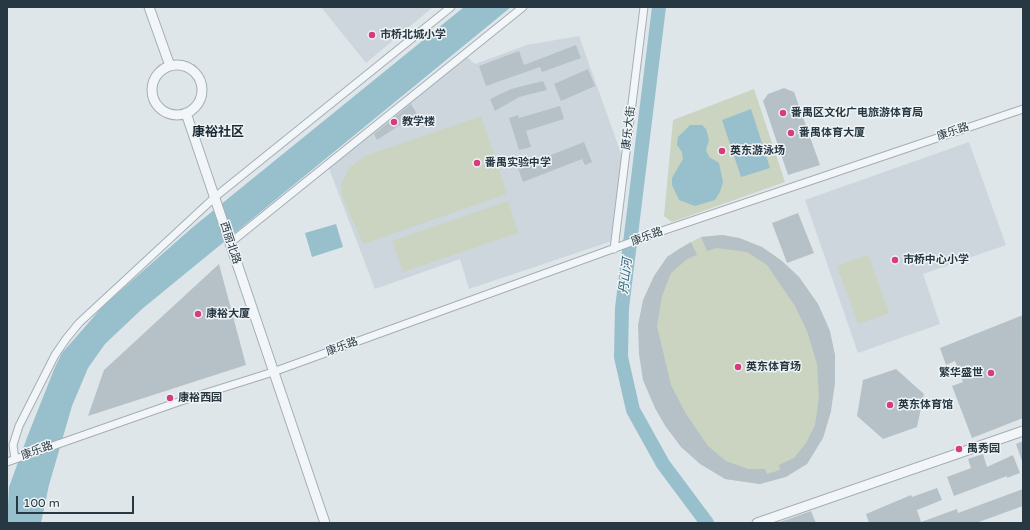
<!DOCTYPE html>
<html>
<head>
<meta charset="utf-8">
<style>
	body { margin:0 }
	#map { position:relative; width:1030px; height:530px; overflow:hidden; background:#dfe6ea; font-family:"Varela Round",sans-serif }
	canvas { display:block }
	.frame { position:absolute; inset:0; border:8px solid #273842; pointer-events:none }
	.scale { position:absolute; left:16px; top:496px; width:118px; height:18px; box-sizing:border-box; border:2px solid #273842; border-top:0; padding-left:5px; font-size:12px; line-height:14px; white-space:nowrap; color:#273842; -webkit-text-stroke:3px #eff4f7; paint-order:stroke }
</style>
</head>
<body>
<div id="map">
<canvas width="1030" height="530"></canvas>
<div class="frame"></div>
<div class="scale">100 m</div>
</div>
<script>
const ctx = document.querySelector('canvas').getContext('2d');
ctx.lineJoin = 'round';
function fill(path, color) {
  ctx.fillStyle = color;
  ctx.fill(path, 'evenodd');
}
function poly(rows) {
  const path = new Path2D();
  for (const r of rows) {
    if (r.length === 3) {
      path.moveTo(r[0] + r[2], r[1]);
      path.arc(r[0], r[1], r[2], 0, 2 * Math.PI);
      continue;
    }
    path.moveTo(r[0], r[1]);
    for (let i = 2; i < r.length; i += 2) path.lineTo(r[i], r[i + 1]);
  }
  return path;
}
function stroke(path, color, width, dash) {
  ctx.strokeStyle = color;
  ctx.lineWidth = width;
  ctx.lineCap = dash ? 'butt' : 'round';
  ctx.setLineDash(dash || []);
  ctx.stroke(path);
}
function label(font, color, halo, rows, align = 'center') {
  ctx.font = font + ' "Varela Round","Noto Sans SC",sans-serif';
  ctx.lineWidth = 3;
  ctx.setLineDash([]);
  ctx.textBaseline = 'middle';
  ctx.strokeStyle = halo;
  ctx.fillStyle = color;
  for (const [text, x, y, turn = 0] of rows) {
    ctx.save();
    ctx.translate(x, y);
    ctx.rotate((+turn || 0) * Math.PI / 180);
    ctx.textAlign = isNaN(turn) ? turn : align;
    if (halo) ctx.strokeText(text, 0, 0);
    ctx.fillText(text, 0, 0);
    ctx.restore();
  }
}
fill(poly([
	[321,7,433,7,366,63],
	[579,36,623,159,612,241,469,289,460,259,375,289,328,166,466,56,475,64,527,45],
	[969,142,1006,245,923,274,940,324,858,353,805,200]
]), '#cdd6dc');
fill(poly([
	[754,89,785,182,672,222,664,216,673,120],
	[481,116,507,194,363,244,343,198,341,185,349,168,365,156],
	[508,201,518,233,403,272,392,241],
	[722,235,739,238,762,247,782,261,799,277,818,304,830,331,831,411,823,438,807,464,760,484,725,479,666,427,655,408,643,380,667,257,680,248,701,237],
	[868,255,889,313,858,324,837,266]
]), '#cad4c0');
fill(poly([
	[464,7,511,7,142,309,105,344,88,368,72,406,49,485,41,523,7,523,9,487,28,435,55,367,62,353,84,328,103,306,193,227],
	[751,109,770,168,741,177,722,120],
	[690,125,702,125,706,129,709,140,706,150,709,157,719,163,723,182,720,192,715,200,695,206,679,200,672,185,672,178,683,159,682,152,677,145,678,137],
	[336,224,343,247,312,257,305,233]
]), '#98bfcc');
stroke(poly([
	[659,7,622,308,621,357,633,410,663,464,707,523]
]), '#98bfcc', 14);
fill(poly([
	[576,45,581,58,542,72,540,67,486,86,479,66,519,51,524,65],
	[588,69,595,86,561,101,554,84],
	[543,81,547,90,519,97,495,111,490,99,511,89],
	[784,88,794,92,820,165,788,175,763,101,768,94],
	[411,104,417,114,377,140,374,134],
	[560,106,564,119,526,131,531,147,519,150,509,118,518,115,519,118],
	[584,142,592,162,585,165,582,159,523,182,518,168],
	[798,213,814,253,787,263,772,223],
	[722,235,739,238,762,247,782,261,799,277,818,304,830,331,835,355,835,383,831,411,823,438,807,464,786,477,760,484,725,479,700,464,681,447,666,427,655,408,643,380,639,354,638,325,643,300,654,276,667,257,691,242,697,255,687,259,671,273,662,296,657,326,671,385,686,414,708,446,726,461,748,469,765,469,767,474,780,470,779,465,794,458,806,443,815,425,819,397,817,364,807,331,795,306,767,265,747,252,717,248,707,251,701,237],
	[219,264,246,365,88,416,104,370],
	[1023,315,1023,418,972,438,952,386,963,382,955,361,946,365,940,348],
	[896,369,924,394,917,427,883,439,857,416,863,380],
	[1023,441,1023,461,1022,461,1016,444],
	[983,454,987,467,1013,455,1020,473,1007,478,1007,476,954,496,947,477,971,468,968,459],
	[937,488,942,500,917,510,921,522,957,509,958,513,1023,489,1023,506,976,523,869,523,866,514,911,495,912,497],
	[811,511,816,523,780,523,780,522]
]), '#b6c1c7');
const minor = poly([
	[230,243,523,7],
	[614,249,644,7],
	[15,459,13,445,19,426,55,355,66,339,79,323,215,197,451,7],
	[7,462,181,401,273,372,662,231,1023,109]
]);
const tertiary = poly([
	[149,7,170,66],
	[177,90,25],
	[186,113,325,523],
	[757,523,1023,431]
]);
stroke(minor, '#a4aeb4', 9);
stroke(tertiary, '#a4aeb4', 11);
stroke(minor, '#f2f6f8', 7);
stroke(tertiary, '#f2f6f8', 9);
for (const [x, y, r, color] of [
	[372,35,4,"#d73c7c"],
	[783,113,4,"#d73c7c"],
	[394,122,4,"#d73c7c"],
	[791,133,4,"#d73c7c"],
	[722,151,4,"#d73c7c"],
	[477,163,4,"#d73c7c"],
	[895,260,4,"#d73c7c"],
	[198,314,4,"#d73c7c"],
	[738,367,4,"#d73c7c"],
	[991,373,4,"#d73c7c"],
	[170,398,4,"#d73c7c"],
	[890,405,4,"#d73c7c"],
	[959,449,4,"#d73c7c"]
]) {
  const dot = new Path2D();
  dot.arc(x, y, r, 0, 2 * Math.PI);
  ctx.fillStyle = color;
  ctx.fill(dot);
  stroke(dot, '#eff4f7', 1.5);
}
label('bold 11px', '#273842', '#eff4f7', [
	["市桥北城小学",380,35],
	["番禺区文化广电旅游体育局",791,113],
	["教学楼",402,122],
	["番禺体育大厦",799,133],
	["英东游泳场",730,151],
	["番禺实验中学",485,163],
	["市桥中心小学",903,260],
	["康裕大厦",206,314],
	["英东体育场",746,367],
	["繁华盛世",983,373,"right"],
	["康裕西园",178,398],
	["英东体育馆",898,405],
	["禺秀园",967,449]
], 'left');
label('11px', '#273842', '#eff4f7', [
	["康乐大街",629,128,-83],
	["康乐路",953,132,-19],
	["康乐路",647,237,-20],
	["西丽北路",230,243,72],
	["康乐路",342,347,-20],
	["康乐路",37,451,-20]
]);
label('italic 12px', '#2e6379', '#eff4f7', [
	["丹山河",626,276,-83]
]);
label('bold 13px', '#192933', '#eff4f7', [
	["康裕社区",218,133]
]);
</script>
</body>
</html>
